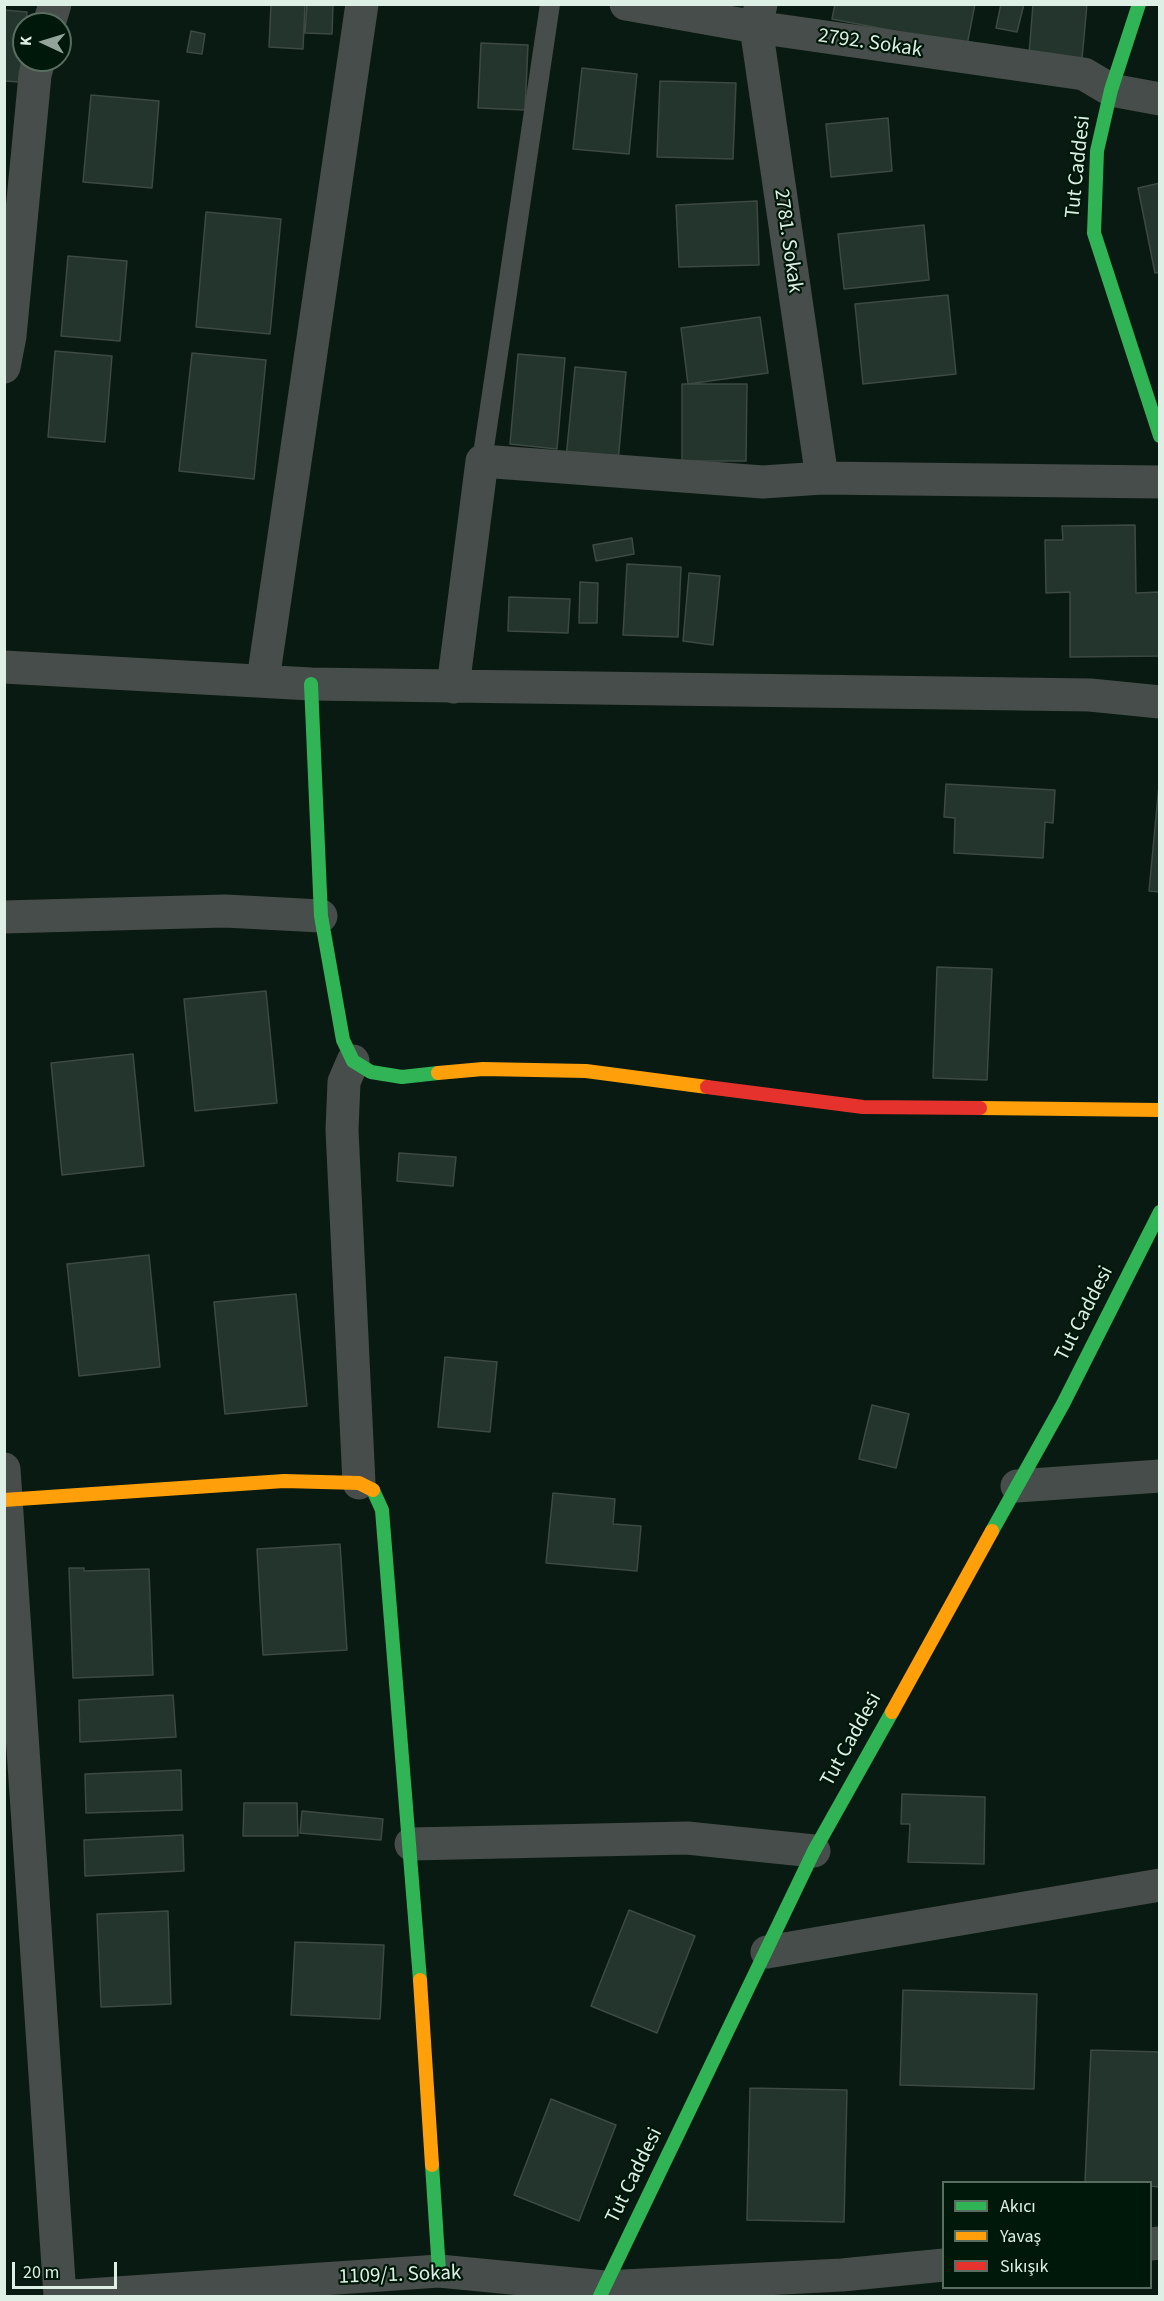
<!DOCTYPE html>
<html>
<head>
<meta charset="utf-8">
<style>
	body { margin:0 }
	#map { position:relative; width:1164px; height:2301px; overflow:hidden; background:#091a12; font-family:"Source Sans 3",sans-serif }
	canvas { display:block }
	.frame { position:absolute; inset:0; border:6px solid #def0e5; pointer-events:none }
	.legend { position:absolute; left:942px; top:2181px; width:210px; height:108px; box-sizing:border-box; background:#001809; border:2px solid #596e61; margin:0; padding:8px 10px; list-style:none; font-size:18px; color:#def0e5 }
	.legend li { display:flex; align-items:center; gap:12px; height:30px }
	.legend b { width:30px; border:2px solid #596e61 }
	.north { position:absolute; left:12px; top:12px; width:60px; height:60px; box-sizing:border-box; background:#001809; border:2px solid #596e61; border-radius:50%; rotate:274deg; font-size:16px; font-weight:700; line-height:24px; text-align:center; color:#def0e5 }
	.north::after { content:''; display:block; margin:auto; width:21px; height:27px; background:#93a59b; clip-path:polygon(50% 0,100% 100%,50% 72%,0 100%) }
	.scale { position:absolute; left:12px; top:2262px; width:105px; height:27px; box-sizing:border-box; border:3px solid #def0e5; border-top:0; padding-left:8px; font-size:18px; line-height:21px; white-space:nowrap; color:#def0e5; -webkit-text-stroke:4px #001809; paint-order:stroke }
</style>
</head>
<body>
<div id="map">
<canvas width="1164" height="2301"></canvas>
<div class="frame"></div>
<ul class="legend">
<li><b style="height:8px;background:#30b455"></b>Akıcı</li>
<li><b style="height:8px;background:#ff9f0a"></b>Yavaş</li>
<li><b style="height:8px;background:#e5322d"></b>Sıkışık</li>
</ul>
<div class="north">K</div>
<div class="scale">20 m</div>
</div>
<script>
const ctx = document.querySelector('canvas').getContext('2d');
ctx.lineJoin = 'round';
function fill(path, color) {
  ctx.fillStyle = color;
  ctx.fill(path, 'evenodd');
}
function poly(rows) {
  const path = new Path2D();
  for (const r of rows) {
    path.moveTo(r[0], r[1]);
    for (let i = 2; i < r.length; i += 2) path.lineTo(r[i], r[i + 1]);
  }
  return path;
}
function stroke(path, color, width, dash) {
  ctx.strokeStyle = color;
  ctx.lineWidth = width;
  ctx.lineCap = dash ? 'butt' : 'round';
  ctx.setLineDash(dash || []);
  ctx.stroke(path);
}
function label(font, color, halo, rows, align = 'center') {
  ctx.font = font + ' "Source Sans 3",sans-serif';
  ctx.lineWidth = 4.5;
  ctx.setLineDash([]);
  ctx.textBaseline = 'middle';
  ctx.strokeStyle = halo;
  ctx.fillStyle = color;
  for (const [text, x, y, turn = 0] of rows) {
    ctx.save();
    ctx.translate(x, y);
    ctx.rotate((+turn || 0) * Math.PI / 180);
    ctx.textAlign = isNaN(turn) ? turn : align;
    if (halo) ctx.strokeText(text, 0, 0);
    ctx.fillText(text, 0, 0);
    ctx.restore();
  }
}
const building = poly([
	[271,4,305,4,303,49,269,47,271,4],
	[307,4,333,5,332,34,305,33,307,4],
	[835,4,975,4,967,45,832,19,835,4],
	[1001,4,1024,4,1017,32,996,28,1001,4],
	[1033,4,1087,4,1082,59,1029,54,1033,4],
	[4,10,27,12,26,24,24,24,20,82,4,81,4,10],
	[191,31,205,34,202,54,187,52,191,31],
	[481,43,528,45,525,110,478,108,481,43],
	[582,68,637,74,629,154,573,149,582,68],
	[660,81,736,83,733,159,657,157,660,81],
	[91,95,159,101,152,188,83,182,91,95],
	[888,118,892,171,831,177,826,124,888,118],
	[1160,183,1160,272,1155,273,1138,188,1160,183],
	[757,201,759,265,679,267,676,205,757,201],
	[206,212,281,219,270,334,196,327,206,212],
	[924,225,929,280,844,289,838,234,924,225],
	[68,256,127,261,120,341,61,336,68,256],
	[948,295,956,374,863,384,855,304,948,295],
	[760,317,768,373,688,384,681,328,760,317],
	[55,351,112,356,105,442,48,437,55,351],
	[192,353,266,360,254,479,179,471,192,353],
	[518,354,565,358,557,449,510,444,518,354],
	[575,367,626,372,618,462,566,458,575,367],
	[682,384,747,384,746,461,682,461,682,384],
	[1135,525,1136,593,1160,592,1160,656,1070,657,1070,592,1046,593,1045,540,1063,540,1062,526,1135,525],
	[632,538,634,554,596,561,593,545,632,538],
	[627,564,681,567,678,637,623,635,627,564],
	[689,573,720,576,713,645,683,641,689,573],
	[580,582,598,583,597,623,579,623,580,582],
	[509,597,570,599,568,633,508,631,509,597],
	[946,784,1055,790,1053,823,1045,822,1043,858,954,853,955,818,944,817,946,784],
	[1159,785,1160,786,1160,892,1149,891,1159,785],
	[937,967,992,969,987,1080,933,1078,937,967],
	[266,991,277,1103,195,1111,184,999,266,991],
	[133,1054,144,1166,62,1175,51,1063,133,1054],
	[399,1153,456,1157,453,1186,397,1181,399,1153],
	[149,1255,160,1367,79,1376,67,1264,149,1255],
	[296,1294,307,1406,225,1414,214,1302,296,1294],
	[445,1357,497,1362,490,1432,438,1427,445,1357],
	[872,1405,909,1414,896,1468,859,1459,872,1405],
	[553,1493,615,1499,613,1524,641,1526,637,1571,546,1563,553,1493],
	[340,1544,347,1650,263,1655,257,1549,340,1544],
	[69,1568,84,1568,84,1571,149,1569,153,1675,73,1678,69,1568],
	[173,1695,176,1737,80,1742,79,1700,173,1695],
	[181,1770,182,1810,86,1813,85,1774,181,1770],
	[902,1794,985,1797,984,1864,908,1862,910,1824,901,1824,902,1794],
	[244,1803,297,1803,298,1836,243,1836,244,1803],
	[302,1811,383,1819,381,1840,300,1833,302,1811],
	[183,1835,184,1871,85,1876,84,1840,183,1835],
	[629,1910,695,1936,657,2033,591,2006,629,1910],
	[168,1911,171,2004,101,2007,97,1914,168,1911],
	[295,1942,384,1945,380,2019,291,2015,295,1942],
	[903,1990,1037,1994,1034,2089,900,2085,903,1990],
	[1091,2050,1160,2052,1160,2187,1150,2186,1150,2182,1085,2182,1091,2050],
	[750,2088,847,2090,844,2222,747,2220,750,2088],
	[551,2099,616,2125,579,2221,514,2195,551,2099]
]);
fill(building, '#23352c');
stroke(building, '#3c4a43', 1.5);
stroke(poly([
	[482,461,550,4]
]), '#474d4a', 20);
stroke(poly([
	[626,4,756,27,1084,74,1111,90,1160,99],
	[761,4,756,27,822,478],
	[49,24,55,4],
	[4,367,10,336,35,75,39,60],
	[4,667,311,684,1090,695,1160,702],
	[263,680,362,4],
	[453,687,482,461,763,482,822,478,1160,482],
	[4,917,225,911,321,916],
	[353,1061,344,1082,342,1130,359,1483],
	[4,1469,60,2296],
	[1017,1486,1160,1476],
	[411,1844,687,1838,814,1851],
	[767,1952,1160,1885],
	[1150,2244,1160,2243],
	[73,2296,439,2271,604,2287,842,2275,944,2265]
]), '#474d4a', 33);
stroke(poly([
	[1139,4,1111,90,1097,151,1094,233,1160,436],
	[311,684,321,916,343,1040,353,1061,371,1072,402,1077,438,1073],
	[373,1490,382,1510,420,1980],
	[992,1531,1063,1404,1160,1212],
	[432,2165,439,2271],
	[600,2296,814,1851,892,1712]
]), '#30b455', 14);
stroke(poly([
	[438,1073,483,1069,586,1071,707,1087],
	[980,1108,1160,1110],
	[4,1500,284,1481,359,1483,373,1490],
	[892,1712,992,1531],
	[420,1980,432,2165]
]), '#ff9f0a', 14);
stroke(poly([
	[707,1087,863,1107,980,1108]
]), '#e5322d', 14);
label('21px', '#def0e5', '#001809', [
	["2792. Sokak",870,44,8],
	["Tut Caddesi",1079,167,-84],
	["2781. Sokak",787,241,82],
	["Tut Caddesi",1085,1314,-63],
	["Tut Caddesi",852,1740,-61],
	["Tut Caddesi",635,2176,-64],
	["1109/1. Sokak",400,2276,-2]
]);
</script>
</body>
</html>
